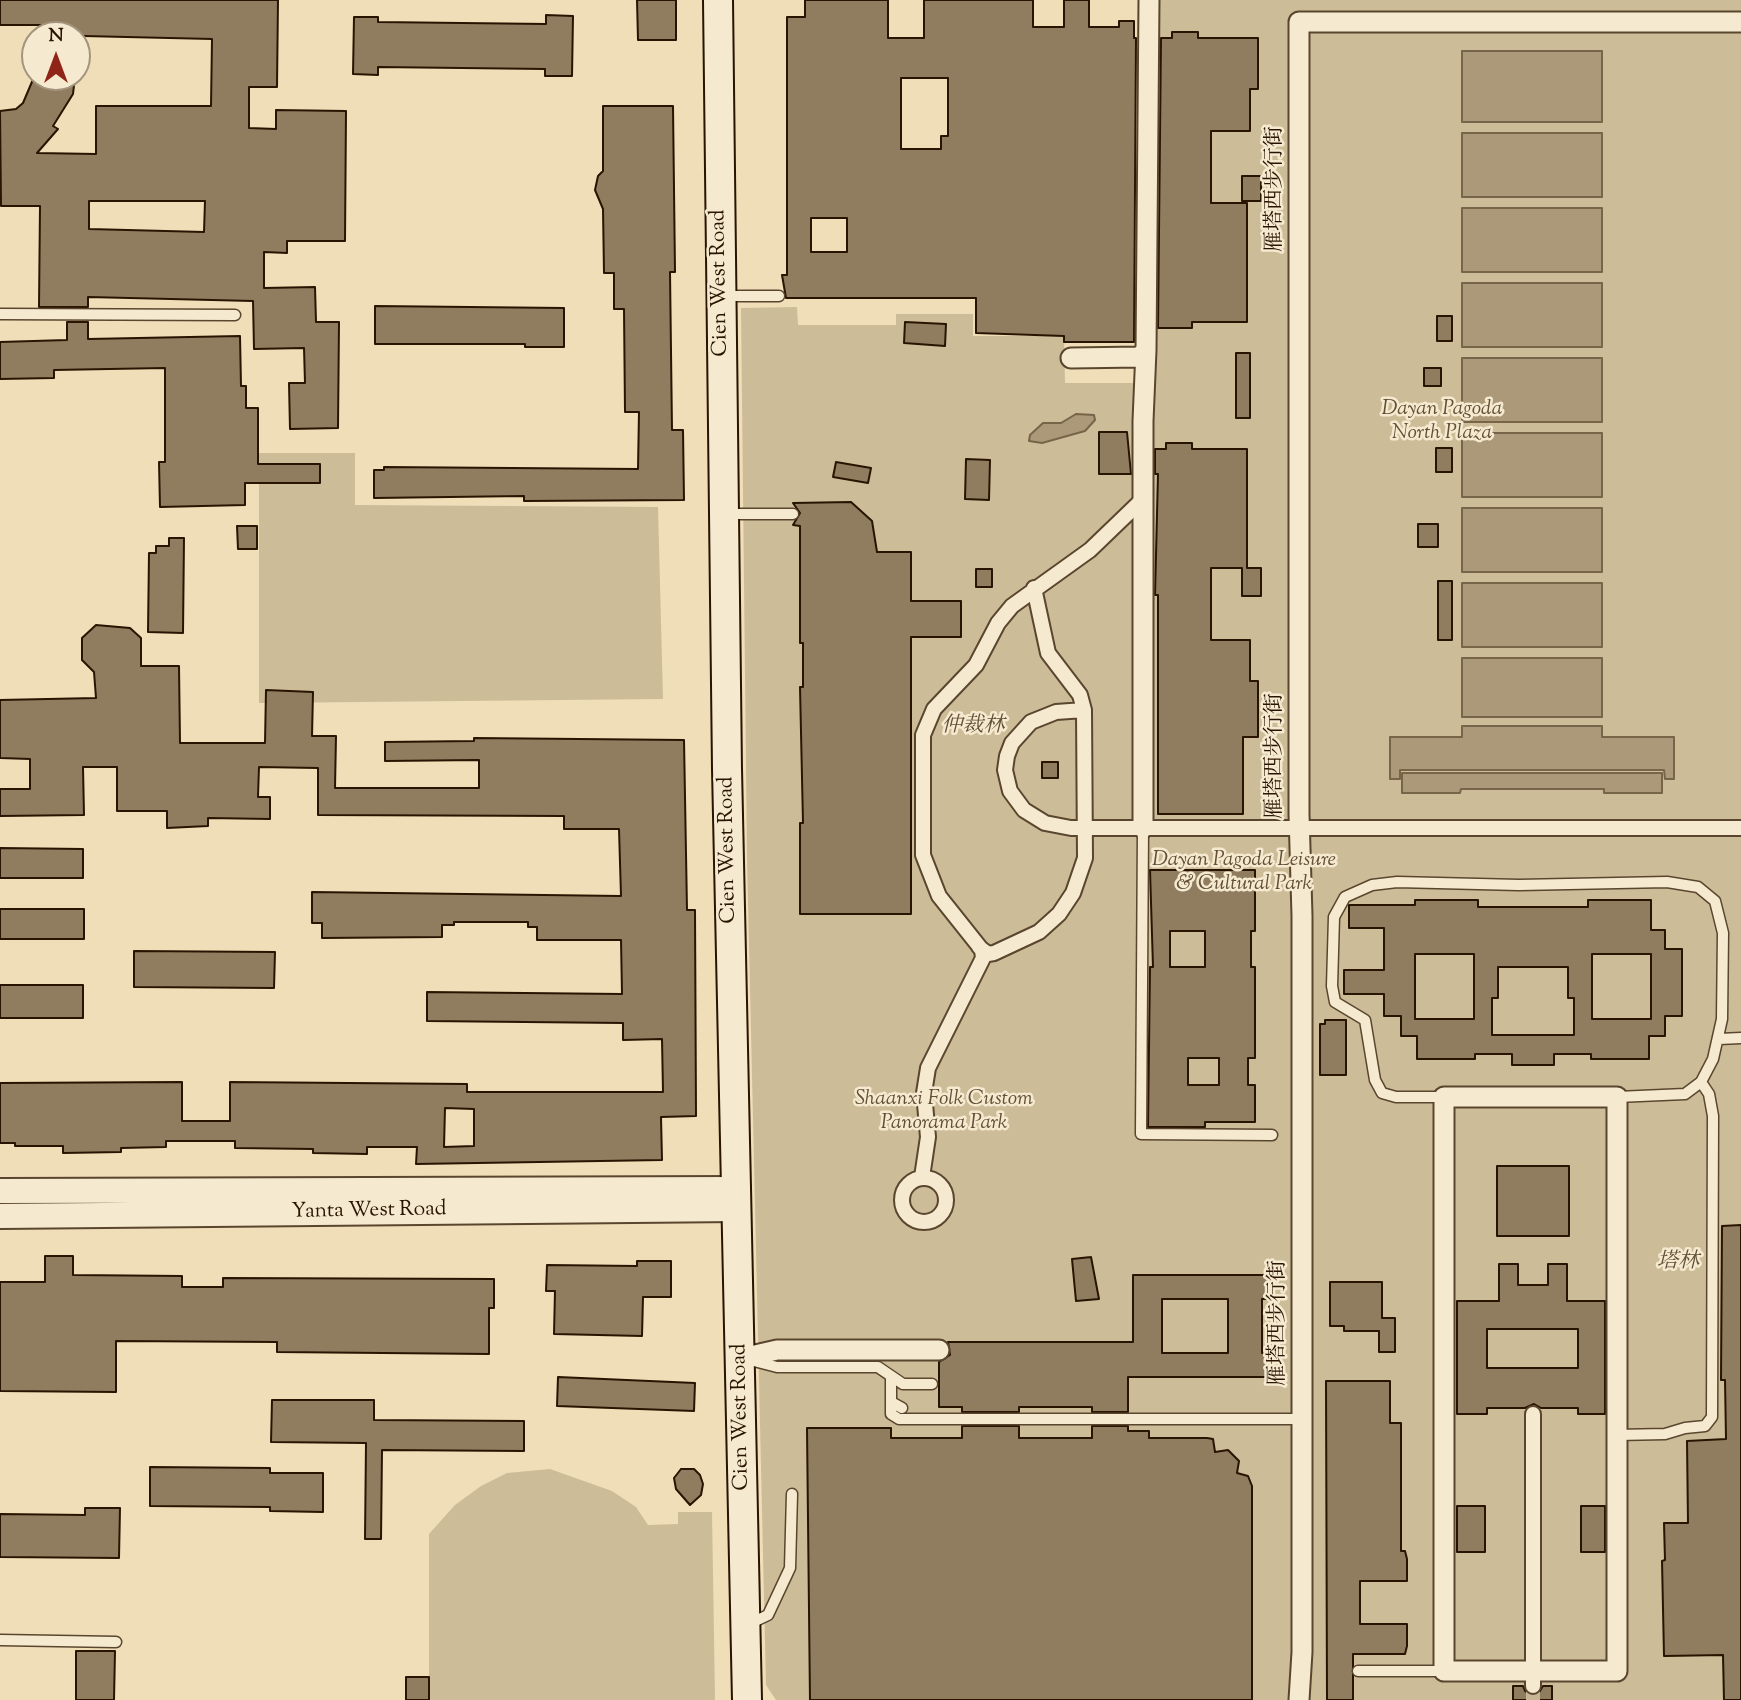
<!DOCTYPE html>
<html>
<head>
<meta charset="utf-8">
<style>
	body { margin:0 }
	#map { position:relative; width:1741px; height:1700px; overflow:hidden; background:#efdeb7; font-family:"Sorts Mill Goudy",serif }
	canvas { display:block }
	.north { position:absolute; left:21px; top:21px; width:70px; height:70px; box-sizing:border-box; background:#f5ead0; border:2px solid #a3947d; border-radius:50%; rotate:0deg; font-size:19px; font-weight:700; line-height:28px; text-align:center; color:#291401 }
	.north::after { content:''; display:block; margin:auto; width:24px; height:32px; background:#8f2418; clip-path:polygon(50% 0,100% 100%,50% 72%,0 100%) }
</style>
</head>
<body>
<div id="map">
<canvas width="1741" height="1700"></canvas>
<div class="north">N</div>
</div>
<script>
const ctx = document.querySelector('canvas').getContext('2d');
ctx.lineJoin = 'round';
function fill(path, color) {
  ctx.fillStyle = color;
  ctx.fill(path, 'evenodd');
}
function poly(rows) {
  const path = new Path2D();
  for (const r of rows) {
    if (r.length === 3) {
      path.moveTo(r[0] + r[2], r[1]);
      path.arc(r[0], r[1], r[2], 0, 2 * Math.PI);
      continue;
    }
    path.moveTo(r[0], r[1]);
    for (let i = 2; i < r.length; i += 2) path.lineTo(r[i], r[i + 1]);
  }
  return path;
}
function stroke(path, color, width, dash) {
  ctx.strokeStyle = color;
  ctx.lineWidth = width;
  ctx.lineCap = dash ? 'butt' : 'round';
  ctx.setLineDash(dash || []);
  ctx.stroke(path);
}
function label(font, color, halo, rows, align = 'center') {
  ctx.font = font + ' "Sorts Mill Goudy","Noto Serif SC",serif';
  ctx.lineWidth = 5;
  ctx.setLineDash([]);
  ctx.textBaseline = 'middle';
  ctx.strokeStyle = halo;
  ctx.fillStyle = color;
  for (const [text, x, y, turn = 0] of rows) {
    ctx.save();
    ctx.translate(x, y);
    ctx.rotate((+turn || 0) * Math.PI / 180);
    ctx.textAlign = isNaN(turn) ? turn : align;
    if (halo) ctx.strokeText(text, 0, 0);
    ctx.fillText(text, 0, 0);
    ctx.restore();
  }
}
fill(poly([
	[1149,0,1741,0,1741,1700,776,1700,766,1685,747,857,741,308,797,307,798,325,896,325,896,314,973,314,973,336,1064,336,1065,383,1144,383],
	[259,453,355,453,355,505,658,507,663,699,259,703],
	[550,1469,612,1491,636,1507,648,1525,678,1524,678,1512,712,1512,715,1700,429,1700,429,1534,455,1505,481,1486,507,1473]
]), '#cdbc98');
const water = poly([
	[1462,51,1602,51,1602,122,1462,122,1462,51],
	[1462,133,1602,133,1602,197,1462,197,1462,133],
	[1462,208,1602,208,1602,272,1462,272,1462,208],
	[1462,283,1602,283,1602,347,1462,347,1462,283],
	[1462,358,1602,358,1602,422,1462,422,1462,358],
	[1076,414,1094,415,1095,420,1085,431,1042,443,1029,441,1030,435,1043,423,1061,423,1076,414],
	[1462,433,1602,433,1602,497,1462,497,1462,433],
	[1462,508,1602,508,1602,572,1462,572,1462,508],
	[1462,583,1602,583,1602,647,1462,647,1462,583],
	[1462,658,1602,658,1602,717,1462,717,1462,658],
	[1462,726,1602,726,1602,737,1674,737,1674,779,1665,779,1664,770,1400,770,1400,779,1390,779,1390,737,1462,737,1462,726],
	[1402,773,1662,773,1662,793,1604,793,1604,789,1461,789,1460,793,1402,793,1402,773]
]);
fill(water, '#ac9979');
stroke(water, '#786449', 2);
const building = poly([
	[0,0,278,0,277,87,249,87,249,128,276,129,276,110,346,111,345,241,287,241,287,253,264,252,264,288,315,287,316,322,339,322,338,428,290,429,289,383,305,383,304,348,254,349,253,301,88,297,88,307,39,307,40,206,1,206,0,111,16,109,23,103,34,77,75,77,73,94,53,126,58,129,37,153,96,154,96,106,211,106,212,39,41,35,42,25,0,25,0,0],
	[89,201,205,201,204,232,89,229,89,201],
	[637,0,676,0,676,40,638,40,637,0],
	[805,0,888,0,888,38,924,38,924,0,1033,0,1033,27,1064,27,1064,0,1089,0,1089,27,1119,27,1119,21,1134,21,1134,38,1136,38,1134,342,1064,342,1064,336,976,333,976,298,786,298,782,275,787,275,787,17,805,17,805,0],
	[901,78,948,78,948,136,941,136,941,149,901,149,901,78],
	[811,218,847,218,847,252,811,252,811,218],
	[546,15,573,16,572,76,545,76,545,69,378,67,378,75,353,74,354,17,378,17,378,22,546,24,546,15],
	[1172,32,1198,32,1198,38,1258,38,1258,89,1250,89,1250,131,1211,131,1211,203,1247,203,1247,322,1192,322,1192,328,1158,328,1161,38,1172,38,1172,32],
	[603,106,673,106,675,272,670,272,672,430,683,430,684,500,524,501,524,496,374,498,374,470,384,470,384,467,638,469,639,412,625,412,624,309,614,309,614,273,604,273,603,209,595,190,598,176,603,171,603,106],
	[1242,176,1261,176,1261,201,1242,201,1242,176],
	[375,306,564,308,564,347,525,347,525,344,375,344,375,306],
	[1437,316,1452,316,1452,341,1437,341,1437,316],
	[67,322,88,322,88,339,240,336,241,386,246,386,246,408,258,408,258,464,320,464,320,483,245,483,245,505,160,507,159,462,165,462,165,368,54,370,54,378,0,379,0,342,67,340,67,322],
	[905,322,946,324,945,346,904,343,905,322],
	[1236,353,1250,353,1250,418,1236,418,1236,353],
	[1424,368,1441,368,1441,386,1424,386,1424,368],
	[1099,432,1127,432,1131,474,1099,474,1099,432],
	[1166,443,1192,443,1192,449,1247,449,1247,568,1261,568,1261,596,1242,596,1242,568,1211,568,1211,640,1250,640,1250,681,1258,681,1258,737,1243,737,1243,814,1158,814,1158,595,1155,595,1158,474,1155,474,1155,449,1166,449,1166,443],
	[1436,448,1452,448,1452,472,1436,472,1436,448],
	[966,459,990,460,989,500,965,499,966,459],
	[836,462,871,468,868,483,833,477,836,462],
	[851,502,872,521,877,552,911,552,911,601,961,601,961,637,911,637,911,914,800,914,800,823,803,823,800,687,803,687,803,643,800,643,800,526,793,525,800,513,793,503,851,502],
	[1418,524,1438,524,1438,547,1418,547,1418,524],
	[237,526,257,526,257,549,238,549,237,526],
	[169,538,184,538,183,633,148,632,149,553,156,553,156,546,169,546,169,538],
	[976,569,992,569,992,587,976,587,976,569],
	[1438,581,1452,581,1452,640,1438,640,1438,581],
	[96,625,130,628,141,638,141,666,179,666,180,743,265,743,266,690,313,692,312,736,336,736,335,788,479,788,479,760,385,761,385,742,474,741,474,738,684,740,687,910,695,910,696,1116,661,1117,662,1160,416,1164,417,1147,367,1147,367,1154,313,1153,313,1149,235,1148,235,1141,166,1141,166,1147,121,1148,121,1152,63,1153,63,1146,15,1146,15,1143,0,1143,0,1083,182,1082,182,1121,230,1121,230,1082,467,1084,467,1092,663,1092,662,1039,623,1040,623,1023,427,1021,427,992,622,994,621,940,537,940,537,927,528,927,528,922,454,922,454,925,442,925,442,937,322,938,322,923,312,923,312,892,621,896,619,829,564,829,564,816,318,815,318,768,259,767,258,797,270,797,270,819,208,818,208,826,167,828,167,811,117,811,117,767,83,767,84,815,0,816,0,789,30,789,30,759,0,758,0,700,96,698,94,672,82,660,82,638,96,625],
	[445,1108,474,1109,474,1146,444,1147,445,1108],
	[1042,762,1058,762,1058,778,1042,778,1042,762],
	[0,848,83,849,83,878,0,878,0,848],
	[1150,870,1255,870,1255,931,1251,931,1251,967,1255,967,1255,1058,1248,1058,1248,1085,1255,1085,1255,1122,1205,1122,1205,1127,1148,1127,1150,967,1153,967,1150,870],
	[1170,931,1205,931,1205,967,1170,967,1170,931],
	[1188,1058,1219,1058,1219,1085,1188,1085,1188,1058],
	[1415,900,1478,900,1478,907,1588,907,1588,900,1651,900,1651,930,1665,930,1665,949,1682,949,1682,1016,1665,1016,1665,1036,1649,1036,1649,1059,1591,1059,1591,1054,1554,1054,1554,1065,1512,1065,1512,1054,1475,1054,1475,1059,1417,1059,1417,1036,1401,1036,1401,1016,1384,1016,1384,994,1344,994,1344,970,1384,970,1384,928,1349,928,1349,905,1415,905,1415,900],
	[1415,954,1474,954,1474,1019,1415,1019,1415,954],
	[1592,954,1651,954,1651,1019,1592,1019,1592,954],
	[1498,967,1568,967,1568,998,1574,998,1574,1035,1492,1035,1492,998,1498,998,1498,967],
	[0,909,84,909,84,939,0,939,0,909],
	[134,951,275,952,274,988,134,987,134,951],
	[0,985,83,985,83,1018,0,1018,0,985],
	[1325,1020,1346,1020,1346,1075,1320,1075,1320,1024,1325,1024,1325,1020],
	[1497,1166,1569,1166,1569,1236,1497,1236,1497,1166],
	[1741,1225,1741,1700,1724,1700,1723,1655,1664,1656,1662,1561,1665,1560,1664,1523,1688,1523,1687,1441,1726,1439,1725,1380,1721,1380,1722,1226,1741,1225],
	[45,1256,73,1256,73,1275,182,1276,182,1287,223,1287,223,1278,494,1279,494,1308,489,1308,489,1354,277,1352,277,1342,116,1341,116,1392,0,1391,0,1282,45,1282,45,1256],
	[1091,1257,1099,1299,1076,1301,1072,1259,1091,1257],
	[637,1261,671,1261,671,1297,643,1297,642,1336,554,1334,555,1291,546,1291,547,1265,637,1266,637,1261],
	[1499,1264,1518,1264,1518,1285,1548,1285,1548,1264,1567,1264,1567,1301,1605,1301,1605,1414,1578,1414,1578,1408,1541,1408,1534,1404,1525,1408,1487,1408,1487,1414,1457,1414,1457,1301,1499,1301,1499,1264],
	[1487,1329,1578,1329,1578,1368,1487,1368,1487,1329],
	[1133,1275,1269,1275,1269,1299,1262,1299,1262,1353,1269,1353,1269,1377,1128,1377,1128,1412,1092,1412,1092,1407,1019,1407,1019,1412,962,1412,962,1407,939,1407,939,1362,950,1355,948,1342,1133,1342,1133,1275],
	[1162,1299,1228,1299,1228,1353,1162,1353,1162,1299],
	[1330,1282,1382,1282,1382,1318,1395,1318,1395,1352,1379,1352,1379,1331,1344,1331,1344,1326,1330,1326,1330,1282],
	[558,1377,695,1383,694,1411,557,1406,558,1377],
	[1326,1381,1390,1381,1390,1423,1401,1423,1401,1551,1405,1551,1407,1559,1407,1581,1360,1581,1360,1624,1407,1624,1407,1646,1405,1654,1353,1654,1353,1700,1327,1700,1326,1381],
	[272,1400,374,1400,374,1420,524,1421,524,1451,382,1450,381,1539,365,1539,366,1443,271,1442,272,1400],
	[962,1426,1019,1426,1019,1438,1092,1438,1092,1426,1128,1426,1128,1431,1149,1431,1149,1438,1207,1438,1213,1439,1215,1452,1228,1450,1239,1461,1237,1473,1248,1476,1252,1486,1252,1700,810,1700,807,1428,891,1428,891,1438,962,1438,962,1426],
	[150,1467,270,1468,270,1473,323,1473,323,1512,270,1511,270,1507,150,1506,150,1467],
	[681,1469,694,1469,700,1475,703,1484,701,1495,690,1505,676,1489,674,1478,681,1469],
	[1457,1506,1485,1506,1485,1552,1457,1552,1457,1506],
	[1581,1506,1605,1506,1605,1552,1581,1552,1581,1506],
	[85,1508,120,1508,119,1558,0,1557,0,1514,85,1515,85,1508],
	[76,1651,115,1651,114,1700,76,1700,76,1651],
	[406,1677,429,1677,429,1700,406,1700,406,1677],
	[1513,1686,1523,1686,1525,1691,1532,1696,1538,1694,1543,1686,1552,1686,1552,1700,1513,1700,1513,1686]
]);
fill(building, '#907d60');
stroke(building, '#291401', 2);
stroke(poly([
	[1533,1686,1533,1700]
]), '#c7b693', 14, [14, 7]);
const service = poly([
	[724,296,779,296],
	[0,314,235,315],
	[727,514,793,514],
	[1143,828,1141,1134,1272,1135],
	[1719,1039,1741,1038],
	[1444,1097,1396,1097,1382,1093,1375,1080,1365,1020,1335,1002,1332,986,1334,917,1345,897,1372,885,1397,882,1519,885,1667,882,1698,887,1715,901,1723,933,1722,1019,1713,1059,1701,1082,1685,1094,1617,1097],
	[750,1360,777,1367,878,1367,903,1384,932,1384],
	[891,1376,891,1402,902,1408],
	[891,1398,891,1414,899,1419,1302,1419],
	[1617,1435,1665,1434,1685,1428,1705,1426,1712,1417,1713,1116,1709,1094,1701,1082],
	[747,1625,768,1615,790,1568,792,1494],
	[0,1640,116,1642],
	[1358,1671,1444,1671]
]);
const pedestrian = poly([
	[1084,710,1056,712,1031,722,1012,743,1007,756,1005,770,1010,791,1024,810,1045,823,1071,828,1741,828],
	[979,947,988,954,994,953,1039,932,1059,914,1073,893,1085,858,1084,710,1080,695,1048,653,1034,588],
	[922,1177,928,1137,924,1093,928,1068,983,958,982,950,939,896,923,855,923,735,934,709,976,665,998,623,1012,606,1090,550,1143,499],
	[924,1200,22],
	[1533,1414,1533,1686]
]);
const minor = poly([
	[1071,358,1140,357,1146,350,1149,0],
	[1143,828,1143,421,1146,350],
	[1444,1097,1617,1097,1617,1671,1444,1671,1444,1097],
	[742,1358,777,1350,939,1350],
	[1299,1700,1302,1652,1302,916,1299,814,1299,22,1741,22]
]);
const tertiary = poly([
	[0,1191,738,1189],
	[0,1216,738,1209]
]);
const secondary = poly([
	[718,0,727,769,747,1700]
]);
stroke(service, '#5a462e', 13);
stroke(pedestrian, '#5a462e', 18);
stroke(minor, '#5a462e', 23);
stroke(tertiary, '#5a462e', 28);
stroke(secondary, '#291401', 32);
stroke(service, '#f5ead0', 10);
stroke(pedestrian, '#f5ead0', 14);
stroke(minor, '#f5ead0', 19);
stroke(tertiary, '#f5ead0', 24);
stroke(secondary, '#f5ead0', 28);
label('21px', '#291401', '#f5ead0', [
	["雁塔西步行街",1276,189,-90],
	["Cien West Road",721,283,-91],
	["雁塔西步行街",1276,756,-90],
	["Cien West Road",729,850,-91],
	["Yanta West Road",369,1212,-1],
	["雁塔西步行街",1279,1323,-90],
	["Cien West Road",742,1417,-91]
]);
label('italic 21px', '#624f36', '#f5ead0', [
	["Dayan Pagoda",1442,410],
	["North Plaza",1442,434],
	["仲裁林",973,727],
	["Dayan Pagoda Leisure",1244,861],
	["& Cultural Park",1244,885],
	["Shaanxi Folk Custom",944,1100],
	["Panorama Park",944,1124],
	["塔林",1678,1263]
]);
</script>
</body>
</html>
